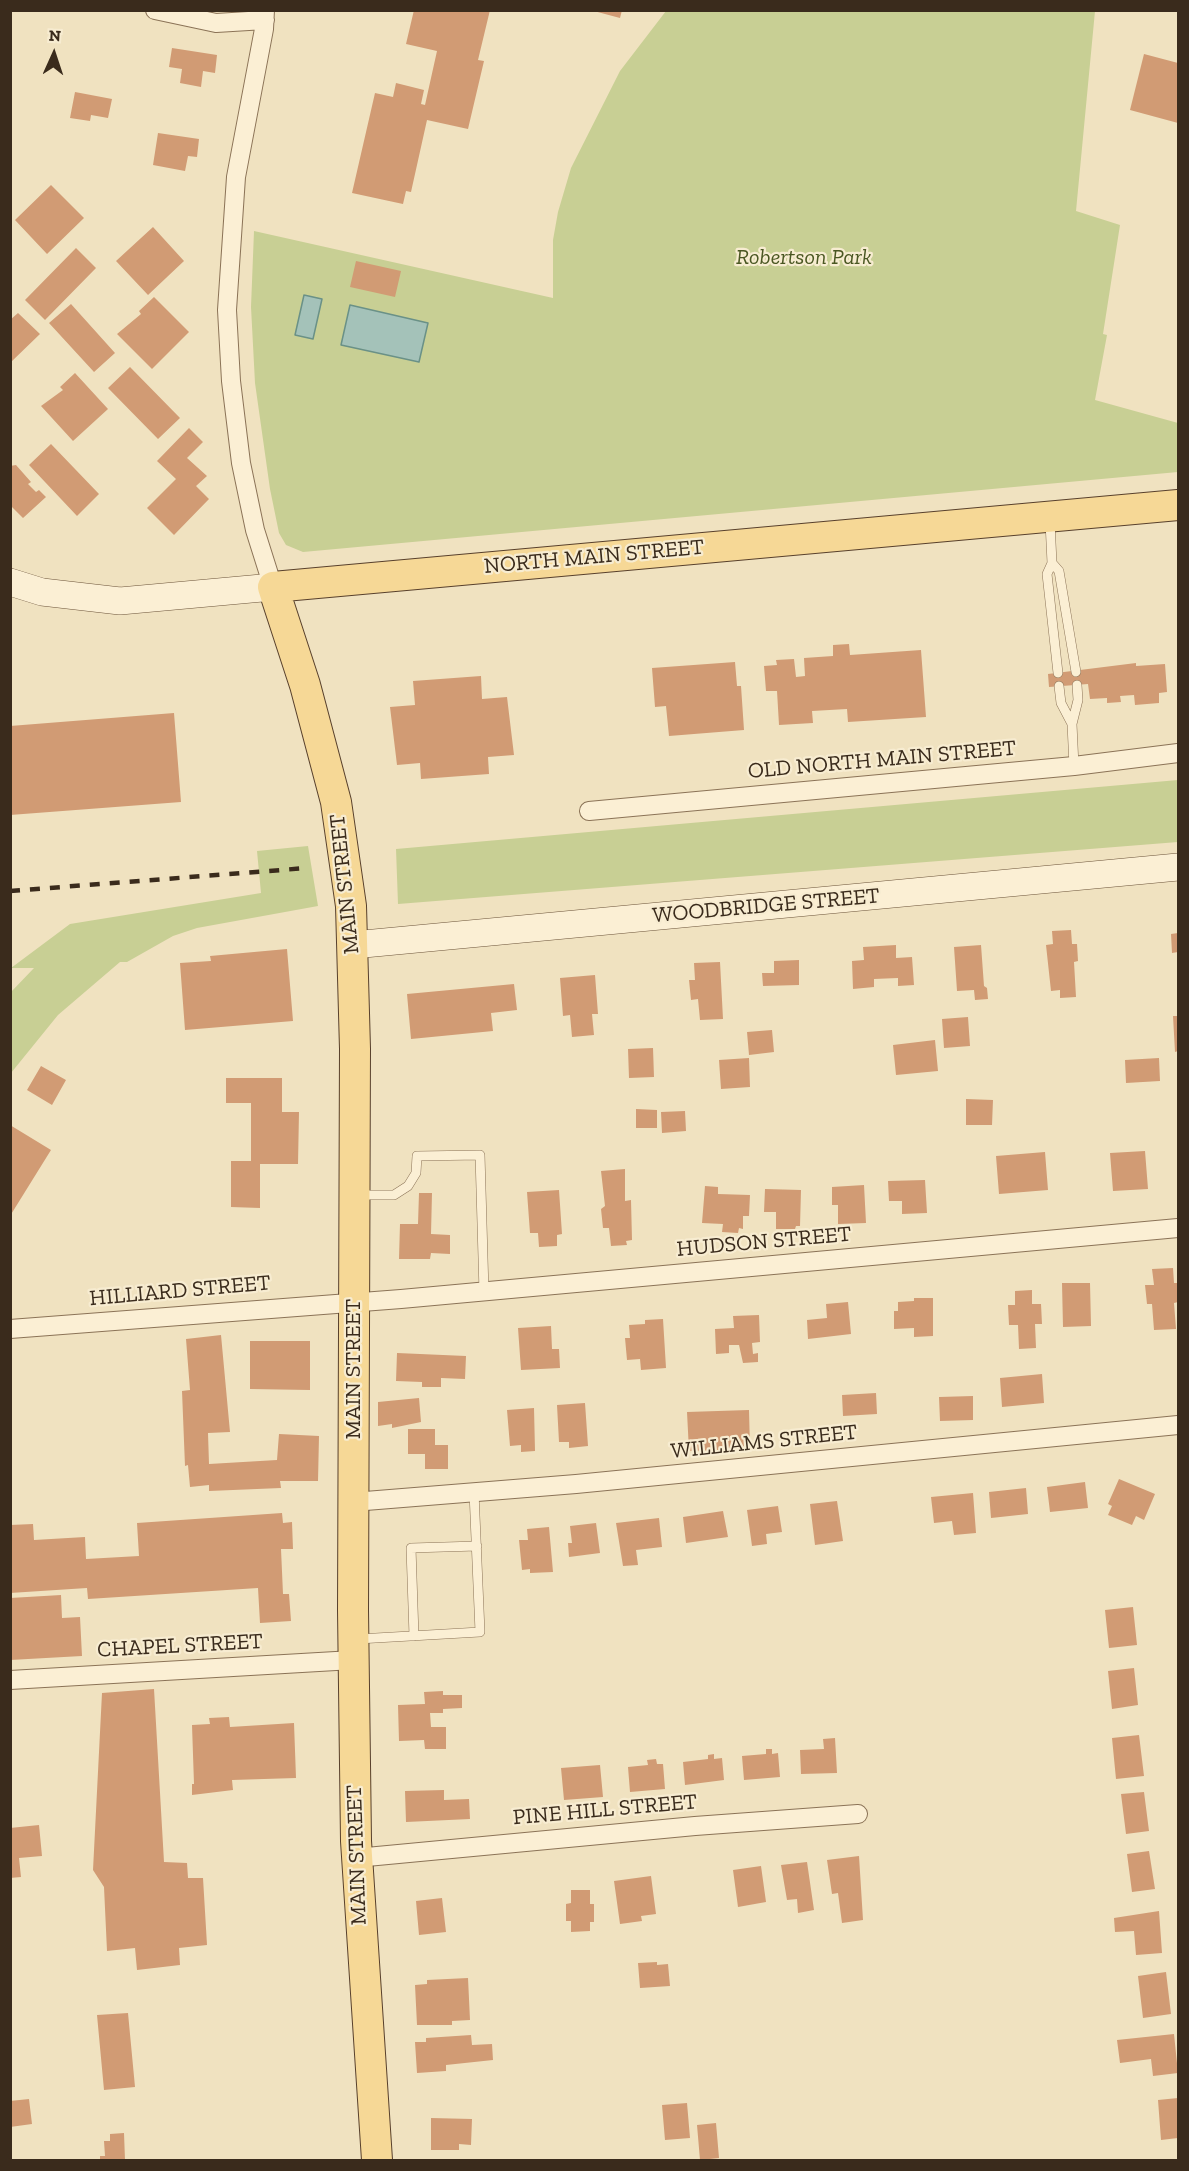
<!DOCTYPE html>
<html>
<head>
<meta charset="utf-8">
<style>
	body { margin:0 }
	#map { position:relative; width:1189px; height:2171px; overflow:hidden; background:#f0e2c0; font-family:"Zilla Slab",serif }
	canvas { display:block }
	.frame { position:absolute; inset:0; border:12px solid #3a2b1c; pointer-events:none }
	.north { position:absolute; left:24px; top:24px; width:60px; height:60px; -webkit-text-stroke:4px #f7ecd1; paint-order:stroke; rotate:3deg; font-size:16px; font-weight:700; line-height:24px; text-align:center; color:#3a2b1c }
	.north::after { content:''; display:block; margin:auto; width:21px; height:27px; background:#3a2b1c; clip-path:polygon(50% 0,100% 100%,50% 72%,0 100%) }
</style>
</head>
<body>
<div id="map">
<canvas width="1189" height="2171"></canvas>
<div class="frame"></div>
<div class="north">N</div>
</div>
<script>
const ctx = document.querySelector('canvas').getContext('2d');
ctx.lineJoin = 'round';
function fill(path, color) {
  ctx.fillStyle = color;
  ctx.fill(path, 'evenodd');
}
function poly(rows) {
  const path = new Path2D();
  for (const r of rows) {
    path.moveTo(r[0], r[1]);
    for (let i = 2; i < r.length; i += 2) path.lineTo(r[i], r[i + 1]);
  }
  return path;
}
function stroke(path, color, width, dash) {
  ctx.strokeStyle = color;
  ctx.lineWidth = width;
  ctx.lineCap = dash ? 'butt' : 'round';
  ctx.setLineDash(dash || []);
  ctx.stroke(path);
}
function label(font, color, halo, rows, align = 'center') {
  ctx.font = font + ' "Zilla Slab",serif';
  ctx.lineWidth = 4.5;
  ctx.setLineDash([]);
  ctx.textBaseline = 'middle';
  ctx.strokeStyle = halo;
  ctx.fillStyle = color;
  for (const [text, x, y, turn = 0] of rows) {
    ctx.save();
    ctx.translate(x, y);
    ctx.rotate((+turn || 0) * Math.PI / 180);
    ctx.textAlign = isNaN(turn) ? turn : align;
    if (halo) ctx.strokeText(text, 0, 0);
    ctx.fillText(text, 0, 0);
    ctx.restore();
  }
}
fill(poly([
	[666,11,1095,11,1076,211,1120,225,1103,334,1107,335,1095,400,1178,423,1178,472,303,552,286,545,279,533,270,489,255,383,251,307,254,231,553,298,553,240,558,212,571,168,620,71],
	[1178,780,1178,842,398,904,396,849],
	[308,846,318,906,197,928,173,936,127,962,120,962,58,1015,11,1073,11,992,34,968,11,968,70,924,261,893,257,851]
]), '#c8cf94');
const water = poly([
	[304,295,322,299,313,339,295,335,304,295],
	[350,305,428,323,419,362,341,345,350,305]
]);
fill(water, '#a4c2b9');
stroke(water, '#6a9187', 1.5);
fill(poly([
	[414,10,490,10,478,60,484,61,468,129,427,120,411,192,406,191,403,204,352,193,375,93,393,97,396,83,424,90,421,104,425,105,437,51,406,44],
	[590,10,622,10,620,18],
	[172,48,217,55,215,73,203,71,201,87,180,83,182,69,169,67],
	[1144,54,1178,63,1178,123,1130,110],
	[75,92,112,99,108,118,91,115,90,121,70,118],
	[158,133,199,139,197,157,188,156,185,171,153,165],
	[51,185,84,218,47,254,15,220],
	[153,227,184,261,148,295,116,261],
	[76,248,96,268,45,320,25,300],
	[356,261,401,271,395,297,350,287],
	[154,297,189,332,152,369,117,334,141,314,139,311],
	[71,304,115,353,94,372,49,323],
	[18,313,40,334,10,363,10,320],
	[130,367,180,418,158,439,108,388],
	[75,373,108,409,73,441,41,406,63,390,60,387],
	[189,428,203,442,187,458,207,476,196,486,209,499,174,535,147,508,176,479,157,461],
	[51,444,99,494,77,516,29,465],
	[16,465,31,482,28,484,36,492,39,490,46,497,23,518,10,505,10,466],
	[849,644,850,655,921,650,926,717,848,722,847,709,812,711,813,723,779,725,777,691,766,691,764,666,777,665,776,660,794,659,796,677,805,676,804,658,833,656,833,645],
	[735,662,737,686,741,686,744,730,669,736,666,706,655,707,652,668],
	[1136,663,1136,666,1165,664,1167,692,1159,693,1159,703,1135,705,1134,695,1120,696,1121,702,1107,703,1107,698,1090,699,1088,684,1049,687,1048,674],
	[481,676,482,699,507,697,514,755,488,757,489,774,421,779,420,763,397,765,390,707,415,705,413,681],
	[174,713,181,802,10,815,10,726],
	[1071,930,1072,944,1077,944,1078,961,1074,962,1076,997,1060,998,1060,990,1051,991,1046,945,1053,944,1052,931],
	[1178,933,1178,952,1172,953,1171,934],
	[896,945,896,958,912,957,914,985,898,986,898,978,874,979,874,987,853,989,852,961,864,960,863,947],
	[981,945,984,986,987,988,988,999,975,1000,974,990,957,991,954,947],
	[287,949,293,1021,185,1030,180,963,211,961,210,956],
	[799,960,799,985,763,986,762,973,774,973,774,961],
	[720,962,723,1019,700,1020,698,999,691,1000,689,980,695,980,694,963],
	[595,975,598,1014,592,1014,594,1035,572,1037,570,1015,563,1016,560,978],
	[514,984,517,1010,491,1013,493,1031,411,1039,407,994],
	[1173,1016,1178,1016,1178,1051,1175,1052],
	[968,1017,970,1046,944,1048,942,1019],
	[772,1030,774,1052,749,1055,747,1032],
	[935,1040,938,1071,896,1075,893,1045],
	[653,1048,654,1077,629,1078,628,1049],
	[749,1058,750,1087,721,1089,719,1060],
	[1159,1058,1160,1081,1126,1083,1125,1060],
	[41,1066,66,1080,52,1105,27,1090],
	[226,1078,282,1078,282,1112,299,1112,298,1164,260,1164,260,1208,231,1207,231,1161,251,1161,251,1103,226,1103],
	[966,1099,993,1100,992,1125,966,1125],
	[636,1109,657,1110,657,1128,636,1128],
	[685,1111,686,1131,662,1133,661,1112],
	[10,1125,51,1150,10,1216],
	[1145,1151,1148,1189,1113,1191,1110,1153],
	[1045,1152,1048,1190,999,1194,996,1156],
	[625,1169,625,1201,631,1200,632,1240,626,1241,627,1245,611,1246,609,1228,603,1228,601,1209,605,1206,601,1171],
	[925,1180,927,1213,902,1214,902,1201,889,1201,888,1181],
	[864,1185,866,1223,838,1224,838,1205,832,1205,832,1187],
	[705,1186,718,1187,718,1194,750,1195,749,1216,743,1216,743,1229,739,1228,738,1233,722,1232,723,1224,702,1223],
	[765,1189,801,1190,800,1226,796,1226,795,1229,776,1229,776,1212,764,1212],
	[559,1190,562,1234,557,1235,557,1246,539,1247,538,1233,530,1233,527,1192],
	[419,1193,432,1193,431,1234,450,1235,450,1254,431,1253,430,1259,399,1259,400,1224,418,1224],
	[1173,1268,1174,1283,1178,1283,1178,1302,1174,1303,1176,1329,1154,1330,1152,1304,1147,1304,1145,1285,1154,1285,1152,1269],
	[1062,1283,1090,1283,1091,1326,1063,1327],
	[1032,1290,1032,1304,1041,1304,1042,1324,1035,1324,1036,1348,1019,1349,1018,1325,1009,1325,1008,1305,1015,1305,1015,1291],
	[914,1298,933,1298,933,1336,914,1337,914,1328,894,1329,894,1311,898,1311,898,1302,914,1301],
	[848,1302,851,1334,808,1339,807,1320,827,1318,826,1304],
	[759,1315,760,1342,752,1343,753,1354,758,1353,758,1362,743,1363,739,1345,729,1345,729,1353,716,1354,715,1329,734,1328,733,1316],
	[663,1319,666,1368,641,1370,640,1359,627,1360,625,1338,630,1338,629,1325,645,1324,645,1320],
	[551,1326,552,1349,559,1349,560,1368,521,1370,518,1328],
	[221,1335,230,1432,208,1433,209,1464,277,1460,279,1434,319,1436,318,1481,280,1481,281,1488,209,1491,209,1485,190,1487,188,1465,185,1466,182,1391,190,1390,186,1339],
	[250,1341,310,1341,310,1390,250,1389],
	[397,1353,466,1356,465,1379,441,1378,441,1387,422,1387,422,1382,396,1381],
	[1042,1374,1044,1403,1002,1407,1000,1378],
	[876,1393,877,1414,843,1416,842,1395],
	[973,1396,973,1420,940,1421,939,1397],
	[419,1398,421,1422,392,1428,392,1424,378,1426,378,1402],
	[585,1403,588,1446,569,1448,569,1442,559,1442,557,1405],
	[534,1408,535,1451,521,1452,521,1445,510,1446,507,1410],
	[749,1410,750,1449,689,1451,687,1412],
	[408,1429,435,1429,435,1445,448,1445,448,1469,425,1469,425,1454,408,1454],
	[1119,1479,1155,1494,1144,1520,1136,1516,1132,1525,1108,1515,1112,1506,1108,1504],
	[1085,1482,1088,1508,1050,1512,1047,1487],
	[1026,1488,1028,1514,991,1518,989,1492],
	[973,1493,976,1533,954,1535,952,1521,934,1523,931,1497],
	[837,1501,843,1541,815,1545,810,1504],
	[778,1506,782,1532,766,1534,767,1544,752,1546,747,1510],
	[723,1511,728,1537,686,1543,683,1517],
	[282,1513,283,1523,292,1522,293,1549,281,1549,283,1594,289,1594,291,1621,260,1623,258,1588,88,1599,87,1588,10,1593,10,1525,33,1524,34,1540,85,1537,86,1559,139,1556,137,1523],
	[659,1518,662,1547,636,1550,638,1565,623,1566,616,1523],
	[596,1523,600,1553,569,1557,568,1543,572,1543,570,1526],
	[549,1527,553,1572,530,1573,530,1569,522,1570,519,1540,528,1540,527,1529],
	[61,1595,62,1618,80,1617,82,1656,10,1660,10,1598],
	[1133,1607,1137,1645,1109,1648,1105,1610],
	[1134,1668,1138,1705,1112,1709,1108,1671],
	[154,1689,164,1862,187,1863,188,1878,203,1878,207,1945,179,1948,180,1965,137,1970,135,1948,107,1951,104,1887,93,1870,102,1693],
	[443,1691,443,1695,462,1695,462,1708,443,1709,443,1713,430,1713,431,1727,446,1727,446,1749,425,1749,424,1740,399,1741,398,1705,425,1704,424,1692],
	[229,1717,230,1727,294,1723,296,1778,232,1780,233,1790,192,1795,192,1784,194,1784,192,1725,210,1724,209,1718],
	[1139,1735,1144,1776,1116,1779,1112,1738],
	[835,1738,837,1773,801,1774,800,1750,824,1749,823,1739],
	[766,1749,772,1749,772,1754,778,1753,780,1777,744,1780,742,1756,766,1754],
	[714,1754,714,1759,722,1758,724,1780,685,1785,683,1762,708,1759,708,1755],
	[656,1759,657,1764,663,1764,665,1789,630,1792,628,1767,648,1765,647,1760],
	[600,1765,603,1797,564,1800,561,1768],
	[444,1790,444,1800,469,1799,470,1819,406,1822,405,1791],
	[1144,1792,1149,1831,1126,1834,1121,1794],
	[39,1825,42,1856,19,1858,21,1877,10,1878,10,1828],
	[1149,1851,1155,1889,1132,1892,1127,1854],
	[859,1856,863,1920,842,1923,838,1893,832,1894,827,1860],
	[807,1862,814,1910,798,1913,797,1899,787,1900,781,1865],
	[761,1866,766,1902,738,1907,733,1870],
	[651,1876,656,1914,641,1916,642,1921,620,1924,614,1881],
	[571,1890,590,1890,590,1904,594,1904,594,1922,590,1922,590,1931,571,1932,571,1921,566,1921,566,1904,571,1903],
	[442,1898,446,1932,419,1935,416,1901],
	[1159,1911,1162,1953,1136,1955,1134,1931,1115,1932,1114,1918],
	[657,1962,657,1965,668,1964,670,1986,640,1988,638,1963],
	[1166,1972,1171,2014,1143,2018,1138,1976],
	[468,1978,470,2020,452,2021,452,2025,417,2025,415,1985,427,1984,427,1980],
	[128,2013,135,2087,104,2090,97,2015],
	[1174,2034,1178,2073,1153,2076,1151,2059,1120,2063,1117,2040],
	[471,2035,472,2045,492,2044,493,2060,446,2065,446,2071,417,2073,415,2042,426,2042,426,2038],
	[1178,2098,1178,2138,1161,2140,1158,2100],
	[29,2099,32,2124,10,2127,10,2101],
	[687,2103,690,2138,665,2140,662,2105],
	[431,2118,472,2119,471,2145,459,2144,459,2150,431,2150],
	[716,2123,719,2158,700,2160,697,2125],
	[124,2133,125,2160,100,2160,100,2156,105,2156,104,2141,110,2141,110,2134]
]), '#d19b74');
const lane = poly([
	[1050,522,1052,563,1047,574,1058,673],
	[1052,563,1059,571,1076,672],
	[1059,686,1061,703,1072,724],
	[1074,766,1072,724,1078,700,1077,685],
	[357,1195,394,1195,408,1186,416,1173,417,1156,480,1155,484,1292],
	[414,1636,411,1548,477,1546],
	[358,1639,480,1632,474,1492]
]);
const street = poly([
	[155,10,216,23,265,20],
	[265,10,264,29,236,177,227,310,231,381,241,463,255,530,273,587],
	[589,811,1074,766,1178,753],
	[10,1329,401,1299,1178,1228],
	[353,1502,576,1484,1178,1425],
	[10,1680,353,1660],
	[356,1858,695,1826,858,1814]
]);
const secondary = poly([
	[10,582,42,592,120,601,273,587],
	[353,945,1178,867]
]);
const primary = poly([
	[377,2160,356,1841,353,1610,355,1049,351,906,336,802,305,685,273,587,1178,505]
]);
stroke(lane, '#8b7357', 10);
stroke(street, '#8b7357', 20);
stroke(secondary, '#6c543a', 28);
stroke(primary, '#58402c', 32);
stroke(lane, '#fbefd4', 9);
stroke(street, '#fbefd4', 18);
stroke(secondary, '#fbefd4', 27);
stroke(primary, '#f6d896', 30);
stroke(poly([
	[10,891,307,868]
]), '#3a2b1c', 4.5, [10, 10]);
label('italic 22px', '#4a5722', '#f7ecd1', [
	["Robertson Park",804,258]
]);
label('22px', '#3a2b1c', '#f7ecd1', [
	["NORTH MAIN STREET",594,557,-5],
	["OLD NORTH MAIN STREET",882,760,-5],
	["MAIN STREET",345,884,-96],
	["WOODBRIDGE STREET",766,906,-5],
	["HUDSON STREET",764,1242,-5],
	["HILLIARD STREET",180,1291,-5],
	["MAIN STREET",354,1369,-90],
	["WILLIAMS STREET",764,1442,-6],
	["CHAPEL STREET",180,1646,-3],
	["PINE HILL STREET",605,1810,-5],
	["MAIN STREET",357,1855,-92]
]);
</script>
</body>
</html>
